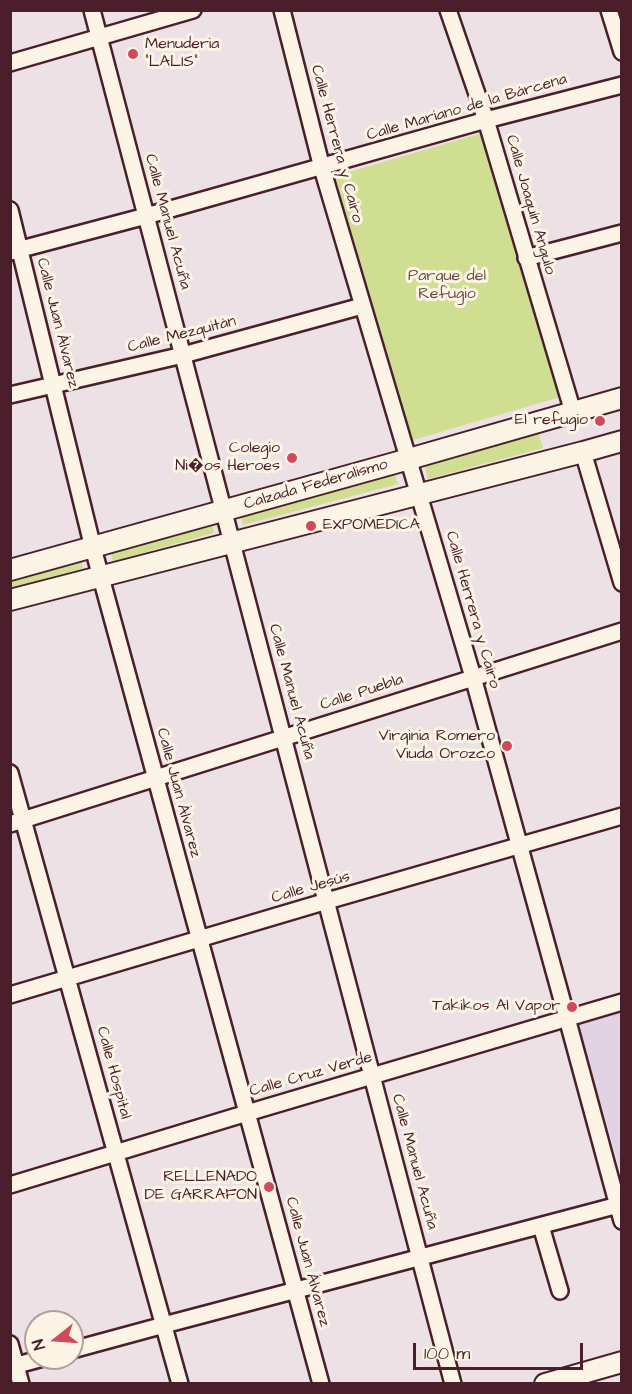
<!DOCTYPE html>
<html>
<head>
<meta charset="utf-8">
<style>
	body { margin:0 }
	#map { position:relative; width:632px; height:1394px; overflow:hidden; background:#ece1e4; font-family:"Architects Daughter",sans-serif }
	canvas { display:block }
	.frame { position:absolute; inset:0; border:12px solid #4a1f2b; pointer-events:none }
	.north { position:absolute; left:24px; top:1310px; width:60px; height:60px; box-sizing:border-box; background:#fcf5e5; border:2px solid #b59f9b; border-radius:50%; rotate:253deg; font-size:16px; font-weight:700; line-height:24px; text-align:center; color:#4a1f2b }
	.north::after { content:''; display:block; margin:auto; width:21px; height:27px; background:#d1495b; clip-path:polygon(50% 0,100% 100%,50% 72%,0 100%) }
	.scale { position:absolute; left:413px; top:1343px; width:170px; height:27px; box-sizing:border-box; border:3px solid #4a1f2b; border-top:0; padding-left:8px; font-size:18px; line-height:21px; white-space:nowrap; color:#4a1f2b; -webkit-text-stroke:4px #fcf5e5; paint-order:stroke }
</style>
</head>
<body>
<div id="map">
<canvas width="632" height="1394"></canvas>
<div class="frame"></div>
<div class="north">N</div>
<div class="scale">100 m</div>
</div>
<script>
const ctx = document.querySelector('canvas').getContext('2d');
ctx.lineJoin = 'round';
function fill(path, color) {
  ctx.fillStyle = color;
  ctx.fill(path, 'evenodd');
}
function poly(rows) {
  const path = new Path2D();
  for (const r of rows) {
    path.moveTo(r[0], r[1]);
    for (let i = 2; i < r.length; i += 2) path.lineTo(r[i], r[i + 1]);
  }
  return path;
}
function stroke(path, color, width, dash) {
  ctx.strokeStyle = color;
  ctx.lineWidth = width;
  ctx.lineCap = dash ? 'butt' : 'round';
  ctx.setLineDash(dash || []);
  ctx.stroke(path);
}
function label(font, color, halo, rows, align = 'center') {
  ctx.font = font + ' "Architects Daughter",sans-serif';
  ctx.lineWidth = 6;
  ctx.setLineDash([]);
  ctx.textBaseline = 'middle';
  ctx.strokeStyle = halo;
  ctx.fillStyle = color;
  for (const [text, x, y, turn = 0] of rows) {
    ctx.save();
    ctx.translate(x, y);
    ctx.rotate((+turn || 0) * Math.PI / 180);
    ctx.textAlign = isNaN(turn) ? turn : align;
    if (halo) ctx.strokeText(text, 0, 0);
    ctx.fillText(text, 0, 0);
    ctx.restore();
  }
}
fill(poly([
	[621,1012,622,1012,621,1173,578,1025]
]), '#e1d3e3');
fill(poly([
	[482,133,560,397,413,440,335,176],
	[537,428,543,448,428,479,423,461],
	[393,470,398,484,243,525,239,511],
	[211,520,214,533,113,561,109,547],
	[79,555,83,568,11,588,11,574]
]), '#cfde91');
const minor = poly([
	[92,10,453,1384],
	[282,10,322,168,473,677,567,1018,622,1221],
	[448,10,486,120,573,412],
	[609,10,622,52],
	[10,63,193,10],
	[10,210,93,548,321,1384],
	[10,252,146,216,486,120,622,85],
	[526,258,622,233],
	[10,395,183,355,362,306],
	[583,452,622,583],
	[10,773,180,1384],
	[10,824,622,631],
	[10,995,327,901,622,816],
	[10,1185,247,1113,622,1002],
	[541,1226,560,1291],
	[10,1344,21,1384],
	[72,1350,164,1325,622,1204],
	[10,1367,43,1358]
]);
const major = poly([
	[10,570,409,459,622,398],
	[10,600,583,452,622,441],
	[545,1384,622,1362]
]);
stroke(minor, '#4a1f2b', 20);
stroke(major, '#4a1f2b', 24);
stroke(minor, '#fcf5e5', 15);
stroke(major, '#fcf5e5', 20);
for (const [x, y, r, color] of [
	[133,54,6,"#d1495b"],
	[600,421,6,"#d1495b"],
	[292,458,6,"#d1495b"],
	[311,526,6,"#d1495b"],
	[507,746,6,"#d1495b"],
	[572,1007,6,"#d1495b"],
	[269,1187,6,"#d1495b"]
]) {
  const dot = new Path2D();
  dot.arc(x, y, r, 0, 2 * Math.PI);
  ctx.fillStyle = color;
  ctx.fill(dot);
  stroke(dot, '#fcf5e5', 2);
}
label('16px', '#4a1f2b', '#fcf5e5', [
	["Menuderia",145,45,"left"],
	["\"LALIS\"",145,63,"left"],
	["El refugio",588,421],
	["Colegio",280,449],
	["Ni�os Heroes",280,467],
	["EXPOMEDICA",323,526,"left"],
	["Virginia Romero",495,737],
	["Viuda Orozco",495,755],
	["Takikos Al Vapor",560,1007],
	["RELLENADO",257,1178],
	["DE GARRAFON",257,1196]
], 'right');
label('16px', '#4a1f2b', '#fcf5e5', [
	["Calle Mariano de la Bárcena",467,108,-16],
	["Calle Herrera y Cairo",336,144,75],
	["Calle Joaquín Angulo",530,205,74],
	["Calle Manuel Acuña",167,222,75],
	["Calle Juan Álvarez",57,323,76],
	["Calle Mezquitán",182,335,-14],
	["Calzada Federalismo",316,485,-16],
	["Calle Herrera y Cairo",472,610,74],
	["Calle Manuel Acuña",291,692,75],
	["Calle Puebla",362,693,-18],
	["Calle Juan Álvarez",178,793,75],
	["Calle Jesús",311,888,-16],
	["Calle Hospital",113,1073,75],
	["Calle Cruz Verde",311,1075,-16],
	["Calle Manuel Acuña",414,1162,75],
	["Calle Juan Álvarez",307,1262,75]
]);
label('16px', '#6b4f44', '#fcf5e5', [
	["Parque del",447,277],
	["Refugio",447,295]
]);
</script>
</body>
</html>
